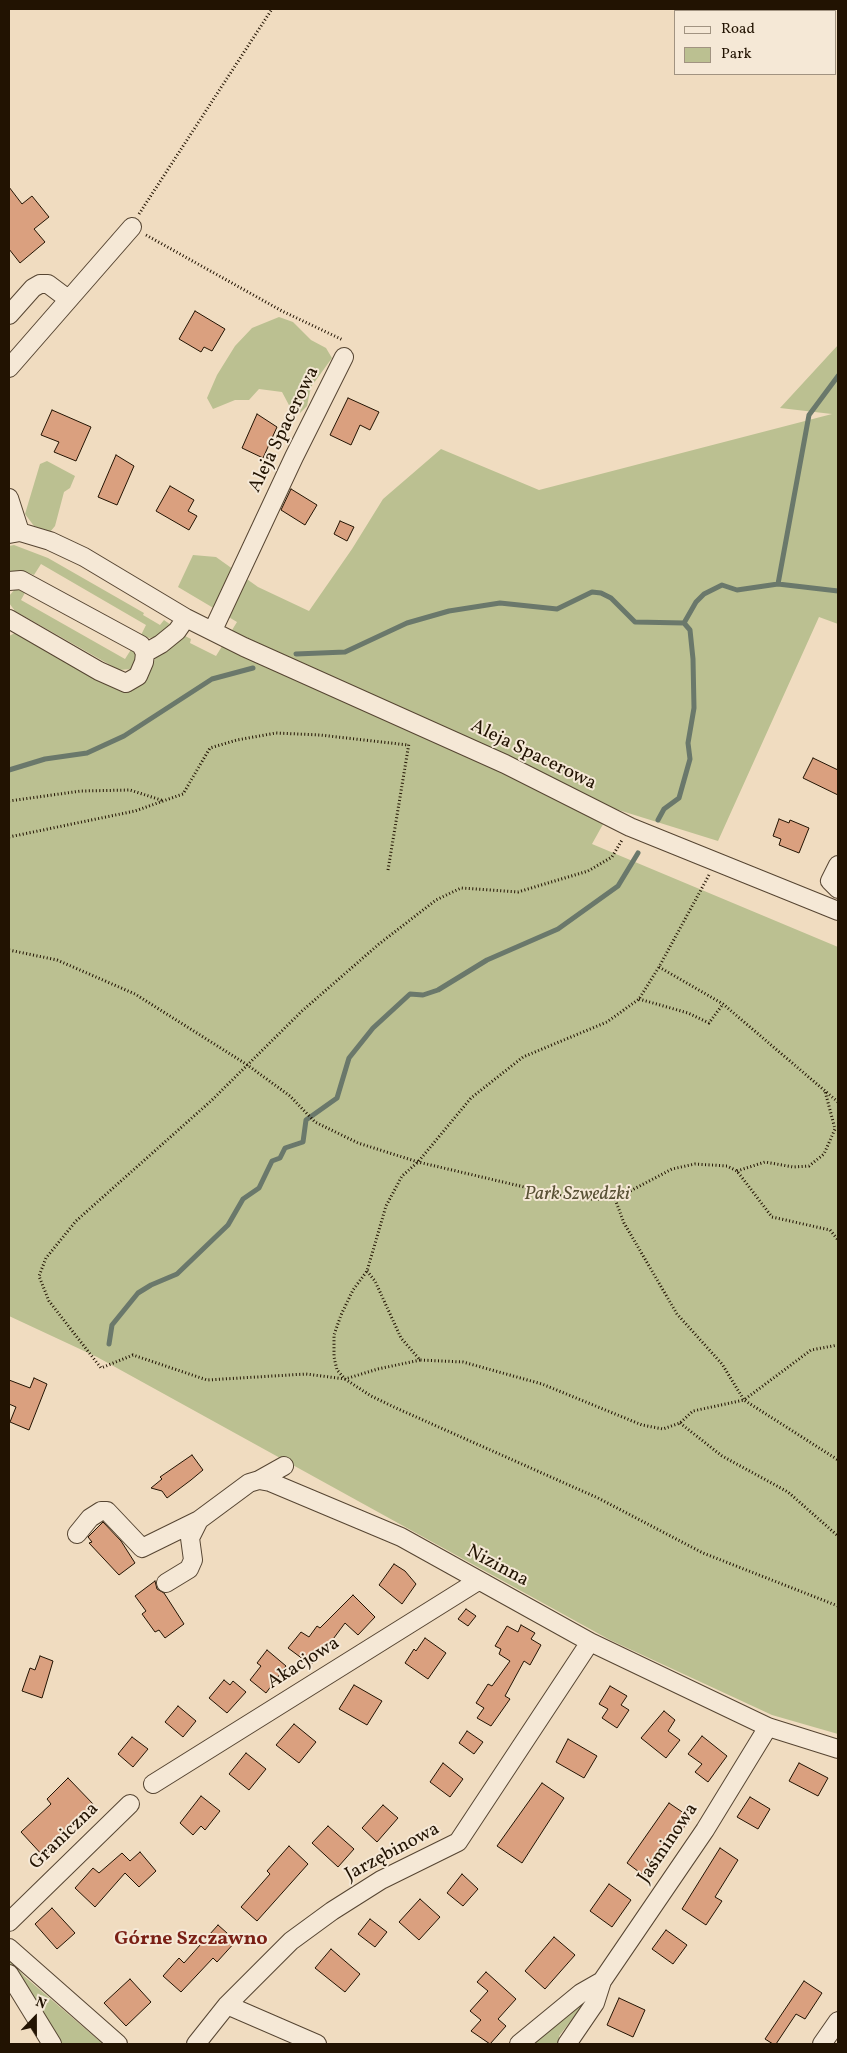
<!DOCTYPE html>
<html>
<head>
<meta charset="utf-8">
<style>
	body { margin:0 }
	#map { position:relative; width:847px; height:2053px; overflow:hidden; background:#f0dcc0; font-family:Vollkorn,serif }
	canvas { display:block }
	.frame { position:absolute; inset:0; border:10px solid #221302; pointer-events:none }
	.legend { position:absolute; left:674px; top:10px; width:162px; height:65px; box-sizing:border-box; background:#f5e8d6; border:1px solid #a19381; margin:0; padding:6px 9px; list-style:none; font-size:15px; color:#221302 }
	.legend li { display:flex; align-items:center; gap:10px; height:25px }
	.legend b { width:25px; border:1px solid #a19381 }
	.north { position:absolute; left:10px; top:1993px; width:50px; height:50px; -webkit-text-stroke:4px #f5e8d6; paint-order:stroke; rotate:22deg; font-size:14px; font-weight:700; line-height:20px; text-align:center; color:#221302 }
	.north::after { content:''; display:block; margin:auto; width:18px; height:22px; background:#221302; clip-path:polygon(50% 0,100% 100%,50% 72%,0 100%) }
</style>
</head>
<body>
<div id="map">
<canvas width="847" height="2053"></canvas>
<div class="frame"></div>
<ul class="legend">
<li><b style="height:6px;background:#f5e8d6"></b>Road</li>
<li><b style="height:14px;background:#bbc091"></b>Park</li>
</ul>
<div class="north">N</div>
</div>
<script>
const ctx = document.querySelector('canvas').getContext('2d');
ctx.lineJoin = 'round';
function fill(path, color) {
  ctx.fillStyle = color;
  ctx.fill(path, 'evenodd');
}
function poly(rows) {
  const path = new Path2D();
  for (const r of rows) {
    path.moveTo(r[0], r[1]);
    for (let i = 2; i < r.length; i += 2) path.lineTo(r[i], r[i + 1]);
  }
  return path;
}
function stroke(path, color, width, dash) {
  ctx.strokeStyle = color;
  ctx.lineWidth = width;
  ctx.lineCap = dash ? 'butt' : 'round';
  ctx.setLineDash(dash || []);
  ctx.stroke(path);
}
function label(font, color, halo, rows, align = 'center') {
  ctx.font = font + ' Vollkorn,serif';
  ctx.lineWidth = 4;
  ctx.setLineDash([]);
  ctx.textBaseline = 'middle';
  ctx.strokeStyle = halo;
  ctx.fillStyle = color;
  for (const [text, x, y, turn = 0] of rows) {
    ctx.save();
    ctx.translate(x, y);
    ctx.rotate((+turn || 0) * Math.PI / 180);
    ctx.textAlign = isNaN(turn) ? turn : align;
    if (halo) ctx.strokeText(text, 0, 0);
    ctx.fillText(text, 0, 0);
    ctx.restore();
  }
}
fill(poly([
	[279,317,293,322,311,340,326,348,332,358,311,387,307,406,300,413,290,407,282,392,259,389,249,400,235,400,213,409,207,398,217,375,235,346,252,328],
	[838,345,838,624,819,617,718,841,612,808,592,844,838,947,838,1734,772,1715,610,1640,97,1357,9,1316,9,636,19,631,93,674,146,679,158,652,181,634,191,639,190,643,216,656,237,622,178,587,193,555,216,557,258,587,309,611,352,549,383,499,441,449,539,490,832,414,780,408],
	[47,461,75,476,70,488,64,492,55,526,50,532,34,526,25,514,40,464],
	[14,545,48,558,144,613,143,615,160,625,164,620,171,625,156,637,149,638,141,635,146,625,41,564,34,575,26,572,9,574,9,546],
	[16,588,27,589,21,600,125,659,132,648,137,655,132,669,119,670,15,611,9,603,9,596],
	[9,1958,24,1976,103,2044,59,2044,9,1964],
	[582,1999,587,2000,559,2036,561,2044,529,2044]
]), '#bbc091');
stroke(poly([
	[778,584,809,415,838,376],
	[296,654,345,652,407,623,449,611,500,603,557,609,592,592,601,593,611,598,635,622,684,623,696,602,704,594,722,585,737,590,778,584,838,591],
	[9,770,45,759,87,753,124,736,212,679,253,668],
	[658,820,664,809,679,798,690,759,688,743,694,708,693,659,690,630,684,623],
	[109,1344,112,1325,138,1293,151,1285,177,1274,228,1225,243,1199,259,1188,272,1161,280,1158,285,1148,303,1142,306,1120,337,1098,349,1058,373,1028,410,994,423,995,438,990,487,960,558,929,618,886,638,853]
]), '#6a786b', 5);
const building = poly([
	[9,187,22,204,32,196,49,217,34,229,45,242,20,263,9,249,9,187],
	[195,311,225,329,212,351,204,347,201,352,179,339,195,311],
	[348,398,379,412,370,430,360,425,351,445,330,435,348,398],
	[52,410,91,427,76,461,54,452,59,442,41,435,52,410],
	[257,414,277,427,263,458,242,448,257,414],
	[116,455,134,466,117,505,98,497,116,455],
	[170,486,194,500,188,511,197,516,189,530,156,511,170,486],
	[291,489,317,505,305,525,281,510,291,489],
	[340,521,354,527,347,541,334,534,340,521],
	[813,758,838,770,838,795,803,778,813,758],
	[779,819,789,823,790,820,809,828,799,853,779,845,781,839,773,836,779,819],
	[34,1378,47,1384,29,1430,10,1422,16,1407,9,1404,9,1380,30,1388,34,1378],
	[192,1455,203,1470,191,1480,167,1498,162,1491,151,1488,162,1479,160,1477,192,1455],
	[103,1522,121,1541,135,1563,119,1575,89,1543,92,1542,88,1537,103,1522],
	[394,1564,405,1571,416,1584,402,1604,379,1585,394,1564],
	[155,1581,157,1589,164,1593,184,1624,165,1638,159,1630,155,1632,142,1614,146,1611,135,1596,155,1581],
	[353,1595,375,1617,358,1635,345,1623,322,1654,320,1653,311,1665,288,1648,301,1632,309,1637,317,1626,320,1628,353,1595],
	[466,1609,476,1616,468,1626,458,1619,466,1609],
	[521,1625,535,1633,531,1639,541,1645,530,1665,524,1661,505,1696,510,1699,491,1726,477,1718,484,1708,476,1703,488,1684,492,1686,510,1661,499,1654,501,1649,495,1646,507,1626,518,1632,521,1625],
	[425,1638,446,1653,428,1679,405,1663,414,1649,416,1651,425,1638],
	[267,1650,286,1666,266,1693,250,1680,261,1666,257,1663,267,1650],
	[40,1656,53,1661,42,1698,22,1691,30,1668,35,1670,40,1656],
	[224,1680,230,1685,233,1681,246,1692,227,1713,209,1698,224,1680],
	[354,1685,382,1701,367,1725,339,1709,354,1685],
	[610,1686,627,1696,621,1705,629,1710,617,1728,602,1718,608,1709,599,1704,610,1686],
	[178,1706,196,1721,183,1737,165,1722,178,1706],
	[664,1711,675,1720,668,1731,680,1740,666,1758,641,1738,664,1711],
	[294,1724,316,1742,299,1763,276,1745,294,1724],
	[467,1731,483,1742,474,1754,459,1743,467,1731],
	[702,1736,727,1756,708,1782,695,1772,702,1764,688,1754,702,1736],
	[132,1737,148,1749,133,1767,118,1754,132,1737],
	[568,1739,597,1756,584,1778,556,1762,568,1739],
	[246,1753,266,1769,249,1790,229,1774,246,1753],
	[443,1763,463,1779,450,1797,430,1782,443,1763],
	[799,1763,828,1778,818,1796,789,1781,799,1763],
	[68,1778,94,1805,44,1857,21,1832,51,1804,47,1799,68,1778],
	[542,1783,564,1798,522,1863,497,1846,542,1783],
	[201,1796,220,1811,205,1830,201,1826,193,1835,180,1823,201,1796],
	[750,1797,770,1809,758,1829,737,1817,750,1797],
	[669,1803,691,1818,646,1877,627,1863,669,1803],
	[383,1805,398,1818,377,1842,362,1828,383,1805],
	[328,1826,354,1849,338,1867,312,1843,328,1826],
	[289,1846,308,1864,257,1921,241,1907,270,1874,267,1871,289,1846],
	[720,1848,738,1860,715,1897,722,1901,706,1925,682,1909,720,1848],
	[140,1852,156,1871,139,1887,125,1873,95,1907,75,1888,93,1868,99,1873,122,1853,130,1861,140,1852],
	[462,1874,478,1889,463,1906,447,1893,462,1874],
	[609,1884,631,1900,612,1927,590,1911,609,1884],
	[420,1899,440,1917,419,1940,399,1922,420,1899],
	[52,1908,75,1933,57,1949,35,1924,52,1908],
	[370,1919,387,1932,375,1947,358,1934,370,1919],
	[218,1925,236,1941,217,1962,213,1958,181,1992,163,1976,179,1958,184,1963,218,1925],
	[666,1930,687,1945,673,1964,652,1949,666,1930],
	[554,1937,575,1955,545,1989,525,1971,554,1937],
	[331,1949,360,1974,345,1992,315,1968,331,1949],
	[486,1972,516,1999,498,2019,506,2026,490,2044,471,2031,481,2020,470,2011,488,1991,477,1982,486,1972],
	[130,1979,151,2002,126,2026,104,2003,130,1979],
	[804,1981,822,1993,805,2019,796,2014,776,2044,773,2044,765,2039,804,1981],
	[619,1998,645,2010,633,2037,607,2025,619,1998]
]);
fill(building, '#daa07f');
stroke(building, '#221302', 1);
const minor = poly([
	[9,315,33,288,40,284,48,284,68,299],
	[9,368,132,227],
	[9,498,20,532],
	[9,534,20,532,50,541,84,557,186,618,244,647,505,764,630,827,838,911],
	[9,581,21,580,141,645,145,653,144,662,138,676,126,683,99,671,9,619],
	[213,630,294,457,344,357],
	[145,653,161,644,177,631,186,618],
	[838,865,830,881,838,889],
	[259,1480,284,1466],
	[77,1534,90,1518,101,1511,107,1511,142,1548,199,1520,249,1483,259,1480,270,1482,401,1537,590,1642,768,1727,838,1749],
	[166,1583,189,1569,193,1560,190,1538,199,1520],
	[153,1784,478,1581],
	[9,1922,130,1804],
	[9,1948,118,2044],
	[9,1974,52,2044],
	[227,2005,317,2044],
	[196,2044,227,2005,291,1941,332,1911,381,1880,458,1842,590,1642],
	[519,2044,581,1993,602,1981],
	[567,2044,595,2003,602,1981,705,1830,768,1727],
	[822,2044,838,2021]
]);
stroke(minor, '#564532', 20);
stroke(poly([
	[139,214,272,9],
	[146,235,282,311,343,340],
	[9,801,81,791,130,790,164,801],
	[9,837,135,811,183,794,210,748,237,740,276,733,320,735,408,745],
	[388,870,409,743],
	[709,875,659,967,639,999,607,1022,523,1057,471,1098,418,1162,402,1176,386,1206,367,1271,353,1290,341,1315,334,1335,334,1357,337,1370,345,1379,371,1396,396,1408,598,1498,703,1553,838,1606],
	[9,950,57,960,135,994,246,1064,290,1096,315,1122,358,1143,418,1162,575,1199,615,1199,624,1223,677,1314,722,1364,744,1400,811,1350,838,1345],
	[659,967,723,1004,838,1102],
	[639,999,688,1013,709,1023,723,1004],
	[737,1171,765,1162,793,1167,809,1166,824,1154,835,1129,825,1091],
	[615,1199,672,1169,695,1164,727,1166,737,1171,772,1217,830,1230,838,1240],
	[367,1271,375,1281,401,1338,420,1360,463,1362,542,1384,642,1425,663,1429,680,1423,693,1411,744,1400,838,1460],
	[420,1360,378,1369,345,1379,306,1374,207,1380,133,1355,101,1368,49,1301,39,1276,46,1258,76,1221,212,1100,302,1011,379,944,436,900,461,888,518,892,588,871,612,857,622,840],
	[680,1423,722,1456,788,1492,838,1536]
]), '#221302', 3, [1, 2.5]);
stroke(minor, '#f5e8d6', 18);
label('19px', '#221302', '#f5e8d6', [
	["Aleja Spacerowa",285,430,-64],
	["Aleja Spacerowa",533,756,26],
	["Nizinna",497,1567,28],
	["Akacjowa",304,1664,-32],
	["Graniczna",65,1837,-44],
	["Jaśminowa",669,1844,-56],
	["Jarzębinowa",393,1853,-28]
]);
label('italic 19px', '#585034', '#f5e8d6', [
	["Park Szwedzki",577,1196]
]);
label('bold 20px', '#7a1f14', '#f5e8d6', [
	["Górne Szczawno",191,1940]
]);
</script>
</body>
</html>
